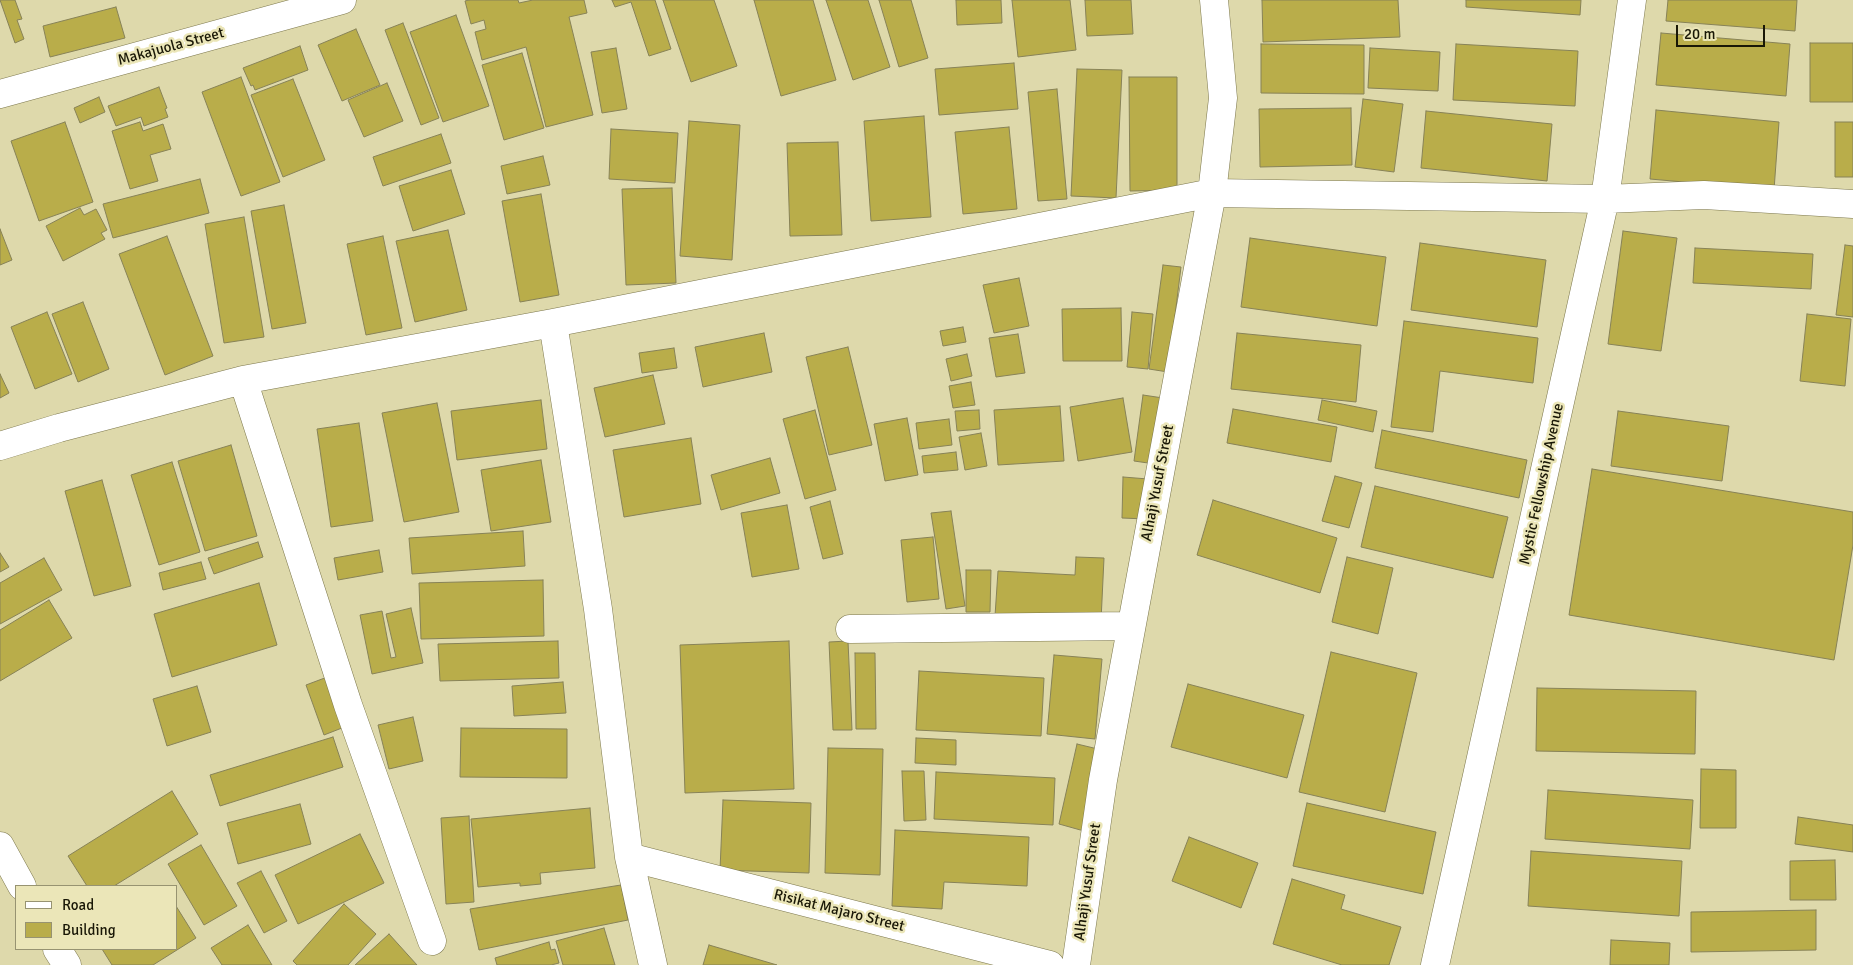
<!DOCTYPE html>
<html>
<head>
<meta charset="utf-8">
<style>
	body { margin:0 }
	#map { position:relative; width:1853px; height:965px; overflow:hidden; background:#ded9ab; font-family:Signika,sans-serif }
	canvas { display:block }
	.legend { position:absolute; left:15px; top:885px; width:162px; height:65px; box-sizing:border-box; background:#ebe6b8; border:1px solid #979371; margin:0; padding:6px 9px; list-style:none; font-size:15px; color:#191706 }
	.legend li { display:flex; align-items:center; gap:10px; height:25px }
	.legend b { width:25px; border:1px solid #979371 }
	.scale { position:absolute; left:1676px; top:25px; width:89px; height:22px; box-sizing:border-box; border:2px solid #191706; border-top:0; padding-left:6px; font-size:15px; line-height:18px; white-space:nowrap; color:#191706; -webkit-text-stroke:4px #ebe6b8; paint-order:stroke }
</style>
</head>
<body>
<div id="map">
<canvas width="1853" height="965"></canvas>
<ul class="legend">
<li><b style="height:6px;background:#fff"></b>Road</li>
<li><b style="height:14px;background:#b9ad4a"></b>Building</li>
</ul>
<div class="scale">20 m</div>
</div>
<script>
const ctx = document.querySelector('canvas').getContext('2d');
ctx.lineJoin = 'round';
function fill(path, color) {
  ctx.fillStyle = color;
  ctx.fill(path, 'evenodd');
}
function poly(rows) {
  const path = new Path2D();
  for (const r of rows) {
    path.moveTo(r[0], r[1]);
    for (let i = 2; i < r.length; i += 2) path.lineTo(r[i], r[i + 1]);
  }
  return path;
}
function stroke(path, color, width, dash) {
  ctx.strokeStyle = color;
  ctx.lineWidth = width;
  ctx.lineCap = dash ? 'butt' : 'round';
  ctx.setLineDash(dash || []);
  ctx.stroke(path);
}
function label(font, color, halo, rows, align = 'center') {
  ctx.font = font + ' Signika,sans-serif';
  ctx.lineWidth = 5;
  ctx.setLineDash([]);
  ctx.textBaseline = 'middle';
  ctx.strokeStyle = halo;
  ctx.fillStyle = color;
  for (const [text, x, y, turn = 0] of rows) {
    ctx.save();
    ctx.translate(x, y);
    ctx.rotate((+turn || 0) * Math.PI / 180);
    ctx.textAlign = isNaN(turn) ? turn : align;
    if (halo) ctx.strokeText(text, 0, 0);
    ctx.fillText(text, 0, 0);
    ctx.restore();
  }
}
const building = poly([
	[0,0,15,0,22,19,17,20,24,39,15,43,0,0],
	[469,0,518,0,519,3,533,0,584,0,587,13,569,17,593,115,546,127,526,47,482,60,475,32,486,29,484,20,471,24,465,1,469,0],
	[612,0,655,0,671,49,649,56,631,2,615,7,612,0],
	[663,0,714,0,737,66,691,82,663,0],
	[754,0,813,0,836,80,781,96,754,0],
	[826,0,868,0,890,67,853,80,826,0],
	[879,0,911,0,928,58,899,67,879,0],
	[956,0,1001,0,1002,23,957,25,956,0],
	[1012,0,1070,0,1076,50,1018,57,1012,0],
	[1085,0,1131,0,1133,34,1087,36,1085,0],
	[1262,0,1398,0,1400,37,1263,42,1262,0],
	[1466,0,1581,0,1580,15,1466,7,1466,0],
	[1668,0,1797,0,1795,31,1666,21,1668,0],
	[116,7,125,38,50,57,43,26,116,7],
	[456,15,489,106,443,122,410,32,456,15],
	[403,23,439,118,421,125,385,30,403,23],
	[356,29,380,85,342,101,318,45,356,29],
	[1661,33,1790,44,1786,96,1656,85,1661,33],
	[1810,43,1853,43,1853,102,1810,102,1810,43],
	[1261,44,1364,45,1364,94,1261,93,1261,44],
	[1456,44,1578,51,1575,106,1453,100,1456,44],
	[300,46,308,70,255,90,253,85,251,86,243,68,300,46],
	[616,48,627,109,602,113,591,52,616,48],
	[1370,48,1440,52,1438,91,1368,88,1370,48],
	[522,53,544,128,504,140,482,65,522,53],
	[1014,63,1018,109,939,115,935,69,1014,63],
	[1077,69,1122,70,1116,198,1071,196,1077,69],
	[241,77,280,182,241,196,202,92,241,77],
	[1129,77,1177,77,1177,190,1130,191,1129,77],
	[293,79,325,160,283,177,251,95,293,79],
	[387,83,403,121,364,137,348,100,387,83],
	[159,87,167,108,165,109,168,117,144,126,141,117,116,126,108,106,159,87],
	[1057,89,1067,199,1038,201,1028,92,1057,89],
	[99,97,105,112,80,123,74,108,99,97],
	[1363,99,1403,104,1394,172,1355,167,1363,99],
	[1351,108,1352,165,1260,167,1259,109,1351,108],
	[1656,110,1779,122,1774,190,1650,179,1656,110],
	[1426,111,1552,124,1547,181,1421,168,1426,111],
	[924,116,931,217,871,221,864,121,924,116],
	[689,121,740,125,732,260,680,256,689,121],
	[65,122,93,202,39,221,11,141,65,122],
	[140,122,143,131,163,124,171,149,150,155,158,181,130,189,112,131,140,122],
	[1835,122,1853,122,1853,177,1835,177,1835,122],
	[1009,127,1017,209,963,214,955,132,1009,127],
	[611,129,678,133,675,183,609,179,611,129],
	[441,134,451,163,383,186,373,157,441,134],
	[838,142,842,235,790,236,787,143,838,142],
	[543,156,550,185,507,194,501,166,543,156],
	[451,170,465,214,413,231,399,186,451,170],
	[200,179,209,213,113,238,103,204,200,179],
	[672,188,676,283,626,285,622,189,672,188],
	[541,194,559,295,520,302,502,201,541,194],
	[284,205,306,323,272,329,251,211,284,205],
	[80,208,84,215,96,209,107,230,101,233,105,239,63,261,46,226,80,208],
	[244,217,264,337,224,343,205,224,244,217],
	[0,229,12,260,0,265,0,229],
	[448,230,467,310,415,322,396,241,448,230],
	[1623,231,1677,238,1661,351,1608,344,1623,231],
	[167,236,213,356,165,375,119,254,167,236],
	[383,236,402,328,366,335,347,244,383,236],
	[1250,238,1386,257,1377,326,1241,307,1250,238],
	[1420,243,1546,260,1537,327,1411,310,1420,243],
	[1845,245,1853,246,1853,317,1836,315,1845,245],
	[1695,248,1813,254,1811,289,1693,283,1695,248],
	[1163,265,1181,267,1168,372,1149,369,1163,265],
	[1019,278,1029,326,994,333,983,285,1019,278],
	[83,302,109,369,78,382,52,314,83,302],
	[1121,308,1122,361,1063,361,1062,309,1121,308],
	[47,312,72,374,35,389,11,327,47,312],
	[1132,312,1153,314,1148,369,1127,367,1132,312],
	[1807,314,1851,319,1845,386,1800,381,1807,314],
	[1404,321,1538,338,1533,383,1440,371,1433,432,1391,427,1404,321],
	[963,327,966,342,943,346,940,331,963,327],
	[764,333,772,372,703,387,695,347,764,333],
	[1237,333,1361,345,1356,402,1231,389,1237,333],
	[1018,334,1025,373,996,377,989,338,1018,334],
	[848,347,872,445,829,455,806,357,848,347],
	[674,348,677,368,642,373,639,353,674,348],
	[967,354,972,376,951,381,946,359,967,354],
	[0,374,9,393,0,398,0,374],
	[653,375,665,424,605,437,594,388,653,375],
	[971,382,975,405,953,408,949,386,971,382],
	[1143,395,1163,398,1155,464,1134,461,1143,395],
	[1123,398,1132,452,1078,461,1070,407,1123,398],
	[541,400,547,449,457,460,451,411,541,400],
	[1322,400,1377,411,1373,432,1318,420,1322,400],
	[437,403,459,512,404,522,382,413,437,403],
	[1060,406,1064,461,998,465,994,410,1060,406],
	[1233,409,1337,427,1331,462,1227,443,1233,409],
	[815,410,836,490,805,499,783,419,815,410],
	[979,410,980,429,957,431,955,411,979,410],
	[1618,411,1729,426,1722,481,1611,466,1618,411],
	[907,418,918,475,885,481,874,424,907,418],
	[949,419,952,445,919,449,916,423,949,419],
	[359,423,373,521,331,527,317,429,359,423],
	[1382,430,1527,460,1519,498,1375,468,1382,430],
	[981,433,987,466,965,470,959,437,981,433],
	[691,438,701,504,624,517,613,450,691,438],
	[231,445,257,536,205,551,178,461,231,445],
	[956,452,958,470,924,473,922,456,956,452],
	[770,458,780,493,721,510,711,475,770,458],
	[541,460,551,522,491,531,481,470,541,460],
	[172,462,200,552,159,565,131,475,172,462],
	[1592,469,1853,512,1853,545,1834,660,1569,615,1592,469],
	[1335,476,1362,483,1349,528,1322,521,1335,476],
	[1123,477,1148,479,1146,519,1122,518,1123,477],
	[102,480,131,586,94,596,65,491,102,480],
	[1375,486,1508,517,1493,578,1361,547,1375,486],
	[1213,500,1337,538,1320,593,1197,555,1213,500],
	[830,501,843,554,823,559,810,507,830,501],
	[787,505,799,569,752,577,741,513,787,505],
	[951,511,965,606,946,609,931,513,951,511],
	[523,531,525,566,412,574,409,538,523,531],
	[933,537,939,599,907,602,901,540,933,537],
	[258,542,263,557,214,574,208,558,258,542],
	[379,550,383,572,338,580,334,558,379,550],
	[0,553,9,567,0,572,0,553],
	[1076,557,1104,558,1101,621,995,616,998,571,1075,575,1076,557],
	[1347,557,1393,568,1378,634,1332,622,1347,557],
	[44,558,62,590,0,624,0,583,44,558],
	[201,562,206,579,163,590,159,573,201,562],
	[966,570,991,570,990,612,966,612,966,570],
	[543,580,544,636,421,639,419,583,543,580],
	[259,583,277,645,172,677,154,614,259,583],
	[49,600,72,638,0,681,0,630,49,600],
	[411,608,423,663,372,674,360,615,382,611,391,658,396,657,386,614,411,608],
	[558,641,559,678,440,681,438,644,558,641],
	[789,641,794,789,685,793,680,645,789,641],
	[848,641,852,730,833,730,829,642,848,641],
	[1331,652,1417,673,1385,812,1299,792,1331,652],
	[855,653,875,653,876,729,856,729,855,653],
	[1054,655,1102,659,1095,739,1047,734,1054,655],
	[919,671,1044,678,1041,736,916,730,919,671],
	[330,676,347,726,324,735,306,685,330,676],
	[563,682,566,713,514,716,512,686,563,682],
	[1188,684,1304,715,1287,778,1171,747,1188,684],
	[197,686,211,732,167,746,153,699,197,686],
	[1537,688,1696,691,1695,754,1536,751,1537,688],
	[413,717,423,761,389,769,378,725,413,717],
	[461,728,567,729,567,778,460,777,461,728],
	[333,737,343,767,220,806,210,775,333,737],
	[916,738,956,740,956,765,915,763,916,738],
	[1077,744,1102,750,1084,831,1059,824,1077,744],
	[828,748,883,749,880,875,825,873,828,748],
	[1701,769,1736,770,1736,828,1700,828,1701,769],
	[902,771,924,771,926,820,904,821,902,771],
	[936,772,1055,778,1053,825,934,819,936,772],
	[1548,790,1693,800,1690,849,1545,839,1548,790],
	[172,791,198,834,114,886,87,886,68,856,172,791],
	[723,800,811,803,809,873,720,870,723,800],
	[1307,803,1436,832,1423,894,1293,866,1307,803],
	[300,804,311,844,238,864,227,823,300,804],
	[590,808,595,868,540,873,541,884,520,886,520,883,478,887,471,819,590,808],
	[469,816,474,902,446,904,441,818,469,816],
	[1798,817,1853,825,1853,852,1795,844,1798,817],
	[895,830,1029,837,1027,886,944,882,942,909,892,906,895,830],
	[360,834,384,883,298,924,275,875,360,834],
	[1189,837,1258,863,1241,908,1172,881,1189,837],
	[201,845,237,906,204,925,168,864,201,845],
	[1531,851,1682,861,1679,916,1528,906,1531,851],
	[1835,860,1836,900,1790,900,1790,861,1835,860],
	[261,871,287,921,264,933,237,883,261,871],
	[1292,879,1345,895,1341,909,1401,927,1389,965,1342,965,1273,944,1292,879],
	[621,885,628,920,479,950,470,909,621,885],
	[344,904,376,934,348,965,297,965,293,961,344,904],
	[176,906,196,938,153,965,112,965,102,949,176,949,176,906],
	[1816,910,1816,950,1691,952,1691,912,1816,910],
	[248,925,272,965,222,965,211,948,248,925],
	[604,928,615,965,563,965,556,941,604,928],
	[389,934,417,965,355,965,389,934],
	[1611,940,1670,943,1669,965,1610,965,1611,940],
	[549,942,551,950,555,949,559,963,551,965,497,965,495,958,549,942],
	[709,945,777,965,703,965,709,945]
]);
fill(building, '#b9ad4a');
stroke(building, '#878257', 1);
const street = poly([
	[0,94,342,0],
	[553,323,598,609,629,857,653,965],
	[243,380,348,705,432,941],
	[0,446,59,428,243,380,553,323,1212,193,1605,199,1704,195,1853,204],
	[850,629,1131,626],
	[0,846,22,886],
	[629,857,1050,965],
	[57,949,67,965],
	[1076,965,1103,780,1212,193,1223,98,1214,0],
	[1435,965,1605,199,1632,0]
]);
stroke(street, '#7d784d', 29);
stroke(street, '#fff', 28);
label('15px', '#191706', '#ebe6b8', [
	["Makajuola Street",171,47,-15],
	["Alhaji Yusuf Street",1158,483,-79],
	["Mystic Fellowship Avenue",1542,484,-78],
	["Alhaji Yusuf Street",1088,882,-82],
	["Risikat Majaro Street",839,911,14]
]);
</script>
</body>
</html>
